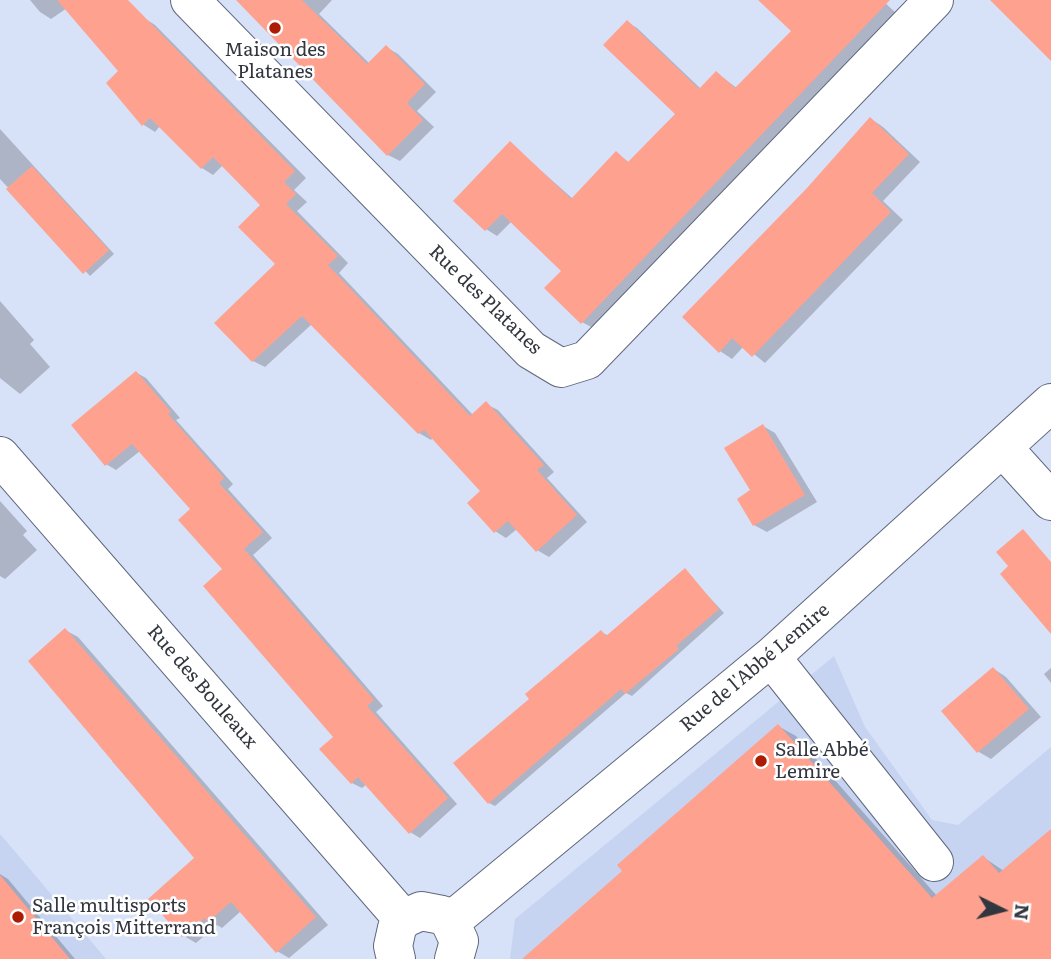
<!DOCTYPE html>
<html>
<head>
<meta charset="utf-8">
<style>
	body { margin:0 }
	#map { position:relative; width:1051px; height:959px; overflow:hidden; background:#d7e1f8; font-family:Literata,serif }
	canvas { display:block }
	.north { position:absolute; left:967px; top:875px; width:70px; height:70px; -webkit-text-stroke:5px #fff; paint-order:stroke; rotate:96deg; font-size:19px; font-weight:700; line-height:28px; text-align:center; color:#32363e }
	.north::after { content:''; display:block; margin:auto; width:24px; height:32px; background:#32363e; clip-path:polygon(50% 0,100% 100%,50% 72%,0 100%) }
</style>
</head>
<body>
<div id="map">
<canvas width="1051" height="959"></canvas>
<div class="north">N</div>
</div>
<script>
const ctx = document.querySelector('canvas').getContext('2d');
ctx.lineJoin = 'round';
function fill(path, color) {
  ctx.fillStyle = color;
  ctx.fill(path, 'evenodd');
}
function poly(rows) {
  const path = new Path2D();
  for (const r of rows) {
    path.moveTo(r[0], r[1]);
    for (let i = 2; i < r.length; i += 2) path.lineTo(r[i], r[i + 1]);
  }
  return path;
}
function stroke(path, color, width, dash) {
  ctx.strokeStyle = color;
  ctx.lineWidth = width;
  ctx.lineCap = dash ? 'butt' : 'round';
  ctx.setLineDash(dash || []);
  ctx.stroke(path);
}
function label(font, color, halo, rows, align = 'center') {
  ctx.font = font + ' Literata,serif';
  ctx.lineWidth = 5;
  ctx.setLineDash([]);
  ctx.textBaseline = 'middle';
  ctx.strokeStyle = halo;
  ctx.fillStyle = color;
  for (const [text, x, y, turn = 0] of rows) {
    ctx.save();
    ctx.translate(x, y);
    ctx.rotate((+turn || 0) * Math.PI / 180);
    ctx.textAlign = isNaN(turn) ? turn : align;
    if (halo) ctx.strokeText(text, 0, 0);
    ctx.fillText(text, 0, 0);
    ctx.restore();
  }
}
fill(poly([
	[834,656,865,727,932,820,958,825,1051,747,1051,959,510,959,515,919],
	[0,834,1,835,106,959,0,959]
]), '#c7d4f1');
fill(poly([
	[30,0,127,0,144,18,155,25,306,178,294,190,307,202,297,211,348,263,339,273,473,415,486,404,498,410,554,472,547,478,587,522,549,557,537,550,517,529,506,538,495,531,482,491,433,437,431,440,419,433,312,324,265,367,253,361,278,264,262,206,223,165,213,175,202,168,160,126,155,132,144,125,108,83,120,71,67,8,51,19,40,12],
	[239,0,332,0,319,14,370,64,386,47,398,54,436,92,417,111,434,127,400,161,388,155],
	[786,0,882,0,897,14,593,328,582,322,563,271,512,221,497,236,486,229,511,144,573,199,616,153,630,163,677,114,627,22,637,28,701,89,717,73,738,89,793,31],
	[871,119,883,127,920,162,883,201,903,220,765,363,744,346,732,359,720,351],
	[0,129,114,254,90,276,0,179],
	[0,301,34,340,30,344,50,367,20,394,0,378],
	[137,373,146,378,180,418,176,420,233,484,228,489,272,538,253,555,383,706,376,712,457,804,420,838,410,832,367,784,362,788,352,783,335,737,224,569,193,509,140,451,116,470,106,464],
	[763,426,775,433,817,502,767,532,754,525,752,491],
	[0,501,27,531,23,535,37,550,5,579,0,576],
	[685,571,724,613,632,696,626,693,495,806,489,803,532,699,601,632,609,636],
	[65,630,78,637,328,925,289,958,277,951,241,911,222,928,217,925,196,943,184,936,150,899,197,858,112,761,115,758],
	[1051,668,1051,683,1044,674],
	[994,669,1006,677,1041,717,991,759,979,752,943,711],
	[778,726,796,736,937,896,983,857,1004,871,1051,831,1051,959,524,959,624,871],
	[0,874,8,879,75,959,0,959]
]), '#0003');
fill(poly([
	[57,0,128,0,295,171,284,182,296,194,286,204,338,256,328,265,470,416,486,401,544,465,537,470,577,515,536,552,508,521,494,533,467,503,480,491,424,430,418,434,302,316,252,362,214,323,275,264,238,227,260,205,213,157,201,169,150,118,142,126,106,83,118,71],
	[236,0,302,0,367,64,386,45,425,84,407,103,423,120,387,156],
	[758,0,890,0,581,324,544,288,561,271,502,214,485,231,453,201,510,141,571,199,616,151,628,162,675,114,603,45,627,20,699,89,716,71,735,88,791,31],
	[990,0,1051,0,1051,61],
	[870,117,909,154,872,193,891,212,752,357,732,338,719,353,682,317,807,188],
	[32,166,109,250,83,274,6,189],
	[136,371,171,412,168,414,224,478,219,483,263,532,244,549,374,700,367,706,448,798,409,834,358,777,351,784,319,749,333,737,203,586,222,569,178,520,190,509,132,444,105,466,71,425],
	[763,424,805,495,753,526,737,499,750,490,724,448],
	[1023,529,1051,562,1051,634,1000,574,1008,566,996,552],
	[685,568,719,609,676,646,679,649,656,668,625,694,621,689,488,804,453,763,529,699,525,694,601,630,606,636],
	[65,628,316,917,276,953,231,902,208,922,205,918,182,937,148,899,194,858,28,661],
	[993,667,1029,709,977,753,941,711],
	[778,724,932,898,983,855,999,873,1051,829,1051,959,522,959,622,871,617,865],
	[0,875,70,959,0,959]
]), '#fea18f');
const minor = poly([
	[190,0,531,350,561,368,587,360,934,0],
	[1003,448,1051,501],
	[0,456,403,919],
	[771,657,934,862],
	[450,922,771,657,1051,403],
	[396,959,393,946,397,928,403,919,421,911,442,915,450,922,459,941,454,959]
]);
stroke(minor, '#5f687c', 40);
stroke(minor, '#fff', 38);
for (const [x, y, r, color] of [
	[275,28,7,"#ab1c03"],
	[761,761,7,"#ab1c03"],
	[18,917,7,"#ab1c03"]
]) {
  const dot = new Path2D();
  dot.arc(x, y, r, 0, 2 * Math.PI);
  ctx.fillStyle = color;
  ctx.fill(dot);
  stroke(dot, '#fff', 2.5);
}
label('19px', '#32363e', '#fff', [
	["Maison des",275,50,"center"],
	["Platanes",275,72,"center"],
	["Salle Abbé",775,750],
	["Lemire",775,772],
	["Salle multisports",32,906],
	["François Mitterrand",32,928]
], 'left');
label('19px', '#32363e', '#fff', [
	["Rue des Platanes",485,300,44],
	["Rue de l'Abbé Lemire",755,668,-40],
	["Rue des Bouleaux",202,687,49]
]);
</script>
</body>
</html>
